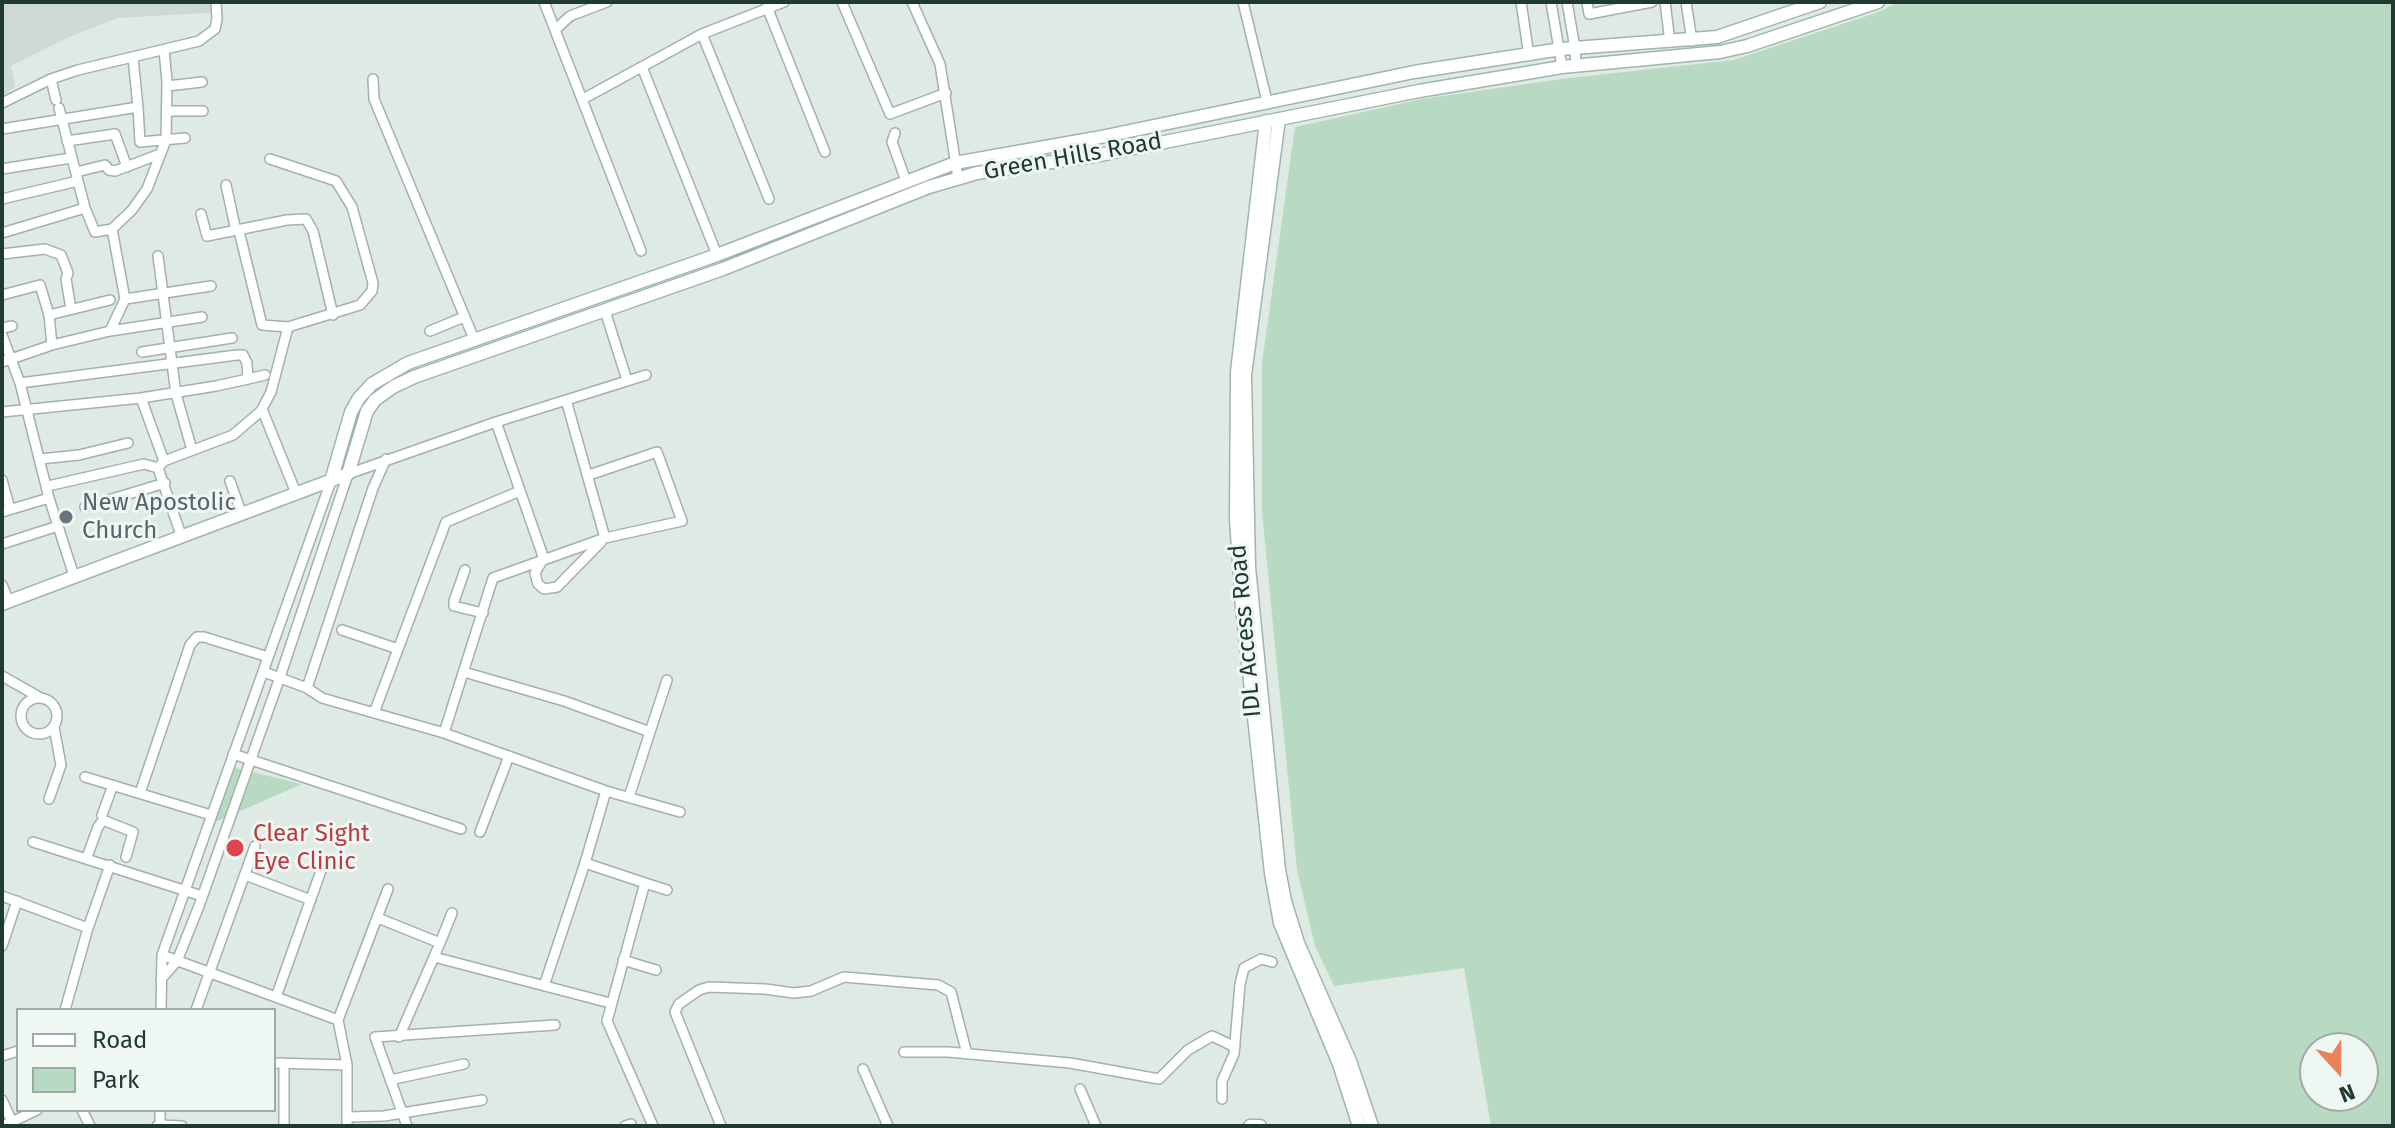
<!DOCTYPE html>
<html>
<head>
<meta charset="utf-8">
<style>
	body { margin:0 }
	#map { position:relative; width:2395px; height:1128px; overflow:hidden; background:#dfeae5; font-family:"Fira Sans",sans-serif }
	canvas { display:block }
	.frame { position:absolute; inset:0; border:4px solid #213933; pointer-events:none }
	.legend { position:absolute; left:16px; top:1008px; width:260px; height:104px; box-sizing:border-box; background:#eff7f3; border:2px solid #9daba6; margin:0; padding:10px 14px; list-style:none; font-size:24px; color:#213933 }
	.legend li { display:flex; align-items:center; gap:16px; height:40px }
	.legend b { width:40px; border:2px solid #9daba6 }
	.north { position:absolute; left:2299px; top:1032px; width:80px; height:80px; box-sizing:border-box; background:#eff7f3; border:2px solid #9daba6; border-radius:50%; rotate:159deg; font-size:22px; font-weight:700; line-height:32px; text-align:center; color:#213933 }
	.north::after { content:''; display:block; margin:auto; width:28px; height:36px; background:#ea815d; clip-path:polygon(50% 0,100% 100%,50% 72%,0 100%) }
</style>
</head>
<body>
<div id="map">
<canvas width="2395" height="1128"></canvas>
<div class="frame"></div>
<ul class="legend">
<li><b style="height:10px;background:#fff"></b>Road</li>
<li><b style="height:22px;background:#b9dac2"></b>Park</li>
</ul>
<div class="north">N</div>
</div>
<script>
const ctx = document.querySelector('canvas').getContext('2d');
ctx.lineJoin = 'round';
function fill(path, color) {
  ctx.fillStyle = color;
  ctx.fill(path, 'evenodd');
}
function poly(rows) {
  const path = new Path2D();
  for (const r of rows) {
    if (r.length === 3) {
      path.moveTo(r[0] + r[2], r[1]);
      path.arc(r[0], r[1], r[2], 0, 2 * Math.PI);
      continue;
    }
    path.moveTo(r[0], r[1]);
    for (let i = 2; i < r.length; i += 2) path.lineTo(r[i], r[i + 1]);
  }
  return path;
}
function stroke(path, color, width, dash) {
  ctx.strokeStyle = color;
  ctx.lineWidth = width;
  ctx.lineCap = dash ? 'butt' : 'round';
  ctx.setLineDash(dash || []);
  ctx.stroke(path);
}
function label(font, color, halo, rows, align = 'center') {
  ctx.font = font + ' "Fira Sans",sans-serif';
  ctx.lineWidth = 6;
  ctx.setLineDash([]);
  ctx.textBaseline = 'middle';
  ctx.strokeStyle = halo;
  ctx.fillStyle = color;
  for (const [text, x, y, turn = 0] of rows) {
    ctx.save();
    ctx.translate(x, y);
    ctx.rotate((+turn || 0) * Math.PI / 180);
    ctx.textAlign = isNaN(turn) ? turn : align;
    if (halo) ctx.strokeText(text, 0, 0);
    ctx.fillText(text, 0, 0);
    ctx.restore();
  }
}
fill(poly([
	[2,2,222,2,223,12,117,18,67,38,11,66,15,87,2,96]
]), '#ced9d4');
fill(poly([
	[1899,2,2393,2,2393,1126,1491,1126,1464,968,1334,986,1315,946,1297,870,1262,512,1262,363,1295,127,1422,99,1561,79,1734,60,1876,13],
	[2315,1048,2363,1048,2363,1096,2315,1096],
	[231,767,302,784,215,822]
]), '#b9dac2');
const street = poly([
	[544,2,555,30],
	[607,2,570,16,555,30,641,251],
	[842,2,890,114,946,93],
	[912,2,940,64,958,178],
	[1243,2,1267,101],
	[1521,2,1529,56],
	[1551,2,1562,67],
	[1567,2,1575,48,1576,66],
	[1587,2,1589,14,1652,2],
	[1665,2,1670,42],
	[1686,2,1692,41],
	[767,7,825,152],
	[702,34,769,199],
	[133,58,138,107],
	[642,67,717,255],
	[51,79,56,100],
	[373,79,374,99,474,339],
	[167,86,202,82],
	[583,99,702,34,784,2],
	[2,103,51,79,78,70,199,41,215,29,217,19,216,2],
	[59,108,85,208,95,232,112,229],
	[168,111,203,111],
	[2,129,138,107,140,142,185,138],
	[895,133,892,142,906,181],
	[67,141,115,134,127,167],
	[2,169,71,158],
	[76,172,105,165,109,170,115,171,160,154],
	[226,185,236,231],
	[2,199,78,181],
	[201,214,207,236,287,220,306,219,313,231,333,315],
	[239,231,262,325,288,327],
	[2,233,85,208],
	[2,254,45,249,61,255,68,273,66,279,71,309],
	[158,256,176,394,192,450],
	[2,295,40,285,49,315],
	[125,299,211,286],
	[605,311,627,380],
	[2,328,12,326],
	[110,331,125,299,112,229,132,210,147,189,166,140,167,81,164,50],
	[430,331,464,317],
	[2,335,20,383,49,498,74,576],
	[52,345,49,315,110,300],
	[142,352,232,338],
	[2,362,52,345,110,331,202,317],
	[248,379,265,375],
	[141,398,164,461],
	[566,400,605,538],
	[262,409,296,493],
	[2,412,141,398,216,386,248,379,247,363,243,355,237,355,20,383],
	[496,422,544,559],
	[40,459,79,455,128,443],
	[2,480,10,509],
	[230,481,241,512],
	[48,486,144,464,158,468],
	[85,507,165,483],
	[2,512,49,498],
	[181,535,158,468,164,461,233,435,261,411,271,392,288,327,360,305,372,291,373,283,352,207,336,181,270,159],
	[2,544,58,526],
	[542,561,535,573,538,584,544,589,557,587,601,542],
	[465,570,454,601,454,606,483,613],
	[2,585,9,602],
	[342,630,398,649],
	[264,672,307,688,322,698,444,733,606,791,680,812],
	[464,672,564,701,650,732,629,797],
	[2,676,39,697],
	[307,688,373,488,386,459],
	[39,716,18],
	[374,713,446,522,520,491],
	[650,732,667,680],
	[444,733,493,578,605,538,682,521,657,452,589,475],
	[233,754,461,829],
	[85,777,211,815],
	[140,793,190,645,197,637,204,637,268,657],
	[49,799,61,765,54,727],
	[102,815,113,785],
	[480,832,509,756],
	[33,842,202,896],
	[87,857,98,827,103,820,133,832,126,857],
	[585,863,645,883,607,1021,653,1126],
	[245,875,311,900],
	[645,883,667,890],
	[2,896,88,928,65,1010],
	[378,918,440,943,434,957],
	[88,928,110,865],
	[440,943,452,913],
	[2,946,17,901],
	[162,955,338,1020,347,1065],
	[623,960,656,970],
	[161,979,177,961,199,906,280,677,348,474,496,422,646,375],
	[544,986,585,863,606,791],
	[276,997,323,865],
	[161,1010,162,955,331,481],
	[196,1010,255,846],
	[338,1020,388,889],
	[399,1037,434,957,610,1003],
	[904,1052,948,1052,1070,1063,1159,1079,1188,1050,1212,1036,1235,1047],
	[2,1056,18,1051],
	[274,1063,347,1065,347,1126],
	[863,1069,888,1126],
	[390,1080,464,1064],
	[1080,1089,1096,1126],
	[1222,1099,1222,1081,1234,1054,1240,984,1244,968,1261,959,1272,962],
	[2,1100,14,1126],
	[82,1110,90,1126],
	[347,1117,384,1116,482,1100],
	[160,1125,182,1126],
	[3,1126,37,1110],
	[157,1126,160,1125,160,1110],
	[284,1126,284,1063],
	[407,1126,375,1037,555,1025],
	[625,1126,631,1124],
	[721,1126,675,1012,679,1004,699,990,709,987,765,989,794,993,811,991,844,977,938,985,951,992,967,1054]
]);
const secondary = poly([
	[1279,119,1245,375,1249,567,1279,870,1285,901,1298,943,1350,1061,1372,1126],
	[1266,121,1237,372,1236,519,1242,607,1271,873,1280,923,1339,1064,1359,1126],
	[331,481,351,412,359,398,372,384,408,363,717,255,955,163,1096,138,1414,72,1561,49,1717,37,1820,2],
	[2,604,348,474,367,411,375,400,393,387,414,377,723,269,929,187,977,173,1100,155,1419,91,1562,67,1720,52,1747,46,1878,2],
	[1250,1126,1260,1126]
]);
stroke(street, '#a2b1ac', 12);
stroke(secondary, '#9fb5ad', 15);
stroke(street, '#fff', 9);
stroke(secondary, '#fff', 12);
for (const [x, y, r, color] of [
	[66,517,8,"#6b7280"],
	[235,848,10,"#e0444e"]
]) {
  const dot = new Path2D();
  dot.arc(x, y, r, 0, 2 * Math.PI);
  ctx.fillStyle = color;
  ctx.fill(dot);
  stroke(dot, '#eff7f3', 3);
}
label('24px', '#213933', '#eff7f3', [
	["Green Hills Road",1073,157,-10],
	["IDL Access Road",1246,631,-95]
]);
label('24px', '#5b616d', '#eff7f3', [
	["New Apostolic",82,503],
	["Church",82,531]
], 'left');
label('24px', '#be3a42', '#eff7f3', [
	["Clear Sight",253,834],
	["Eye Clinic",253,862]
], 'left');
</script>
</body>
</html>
